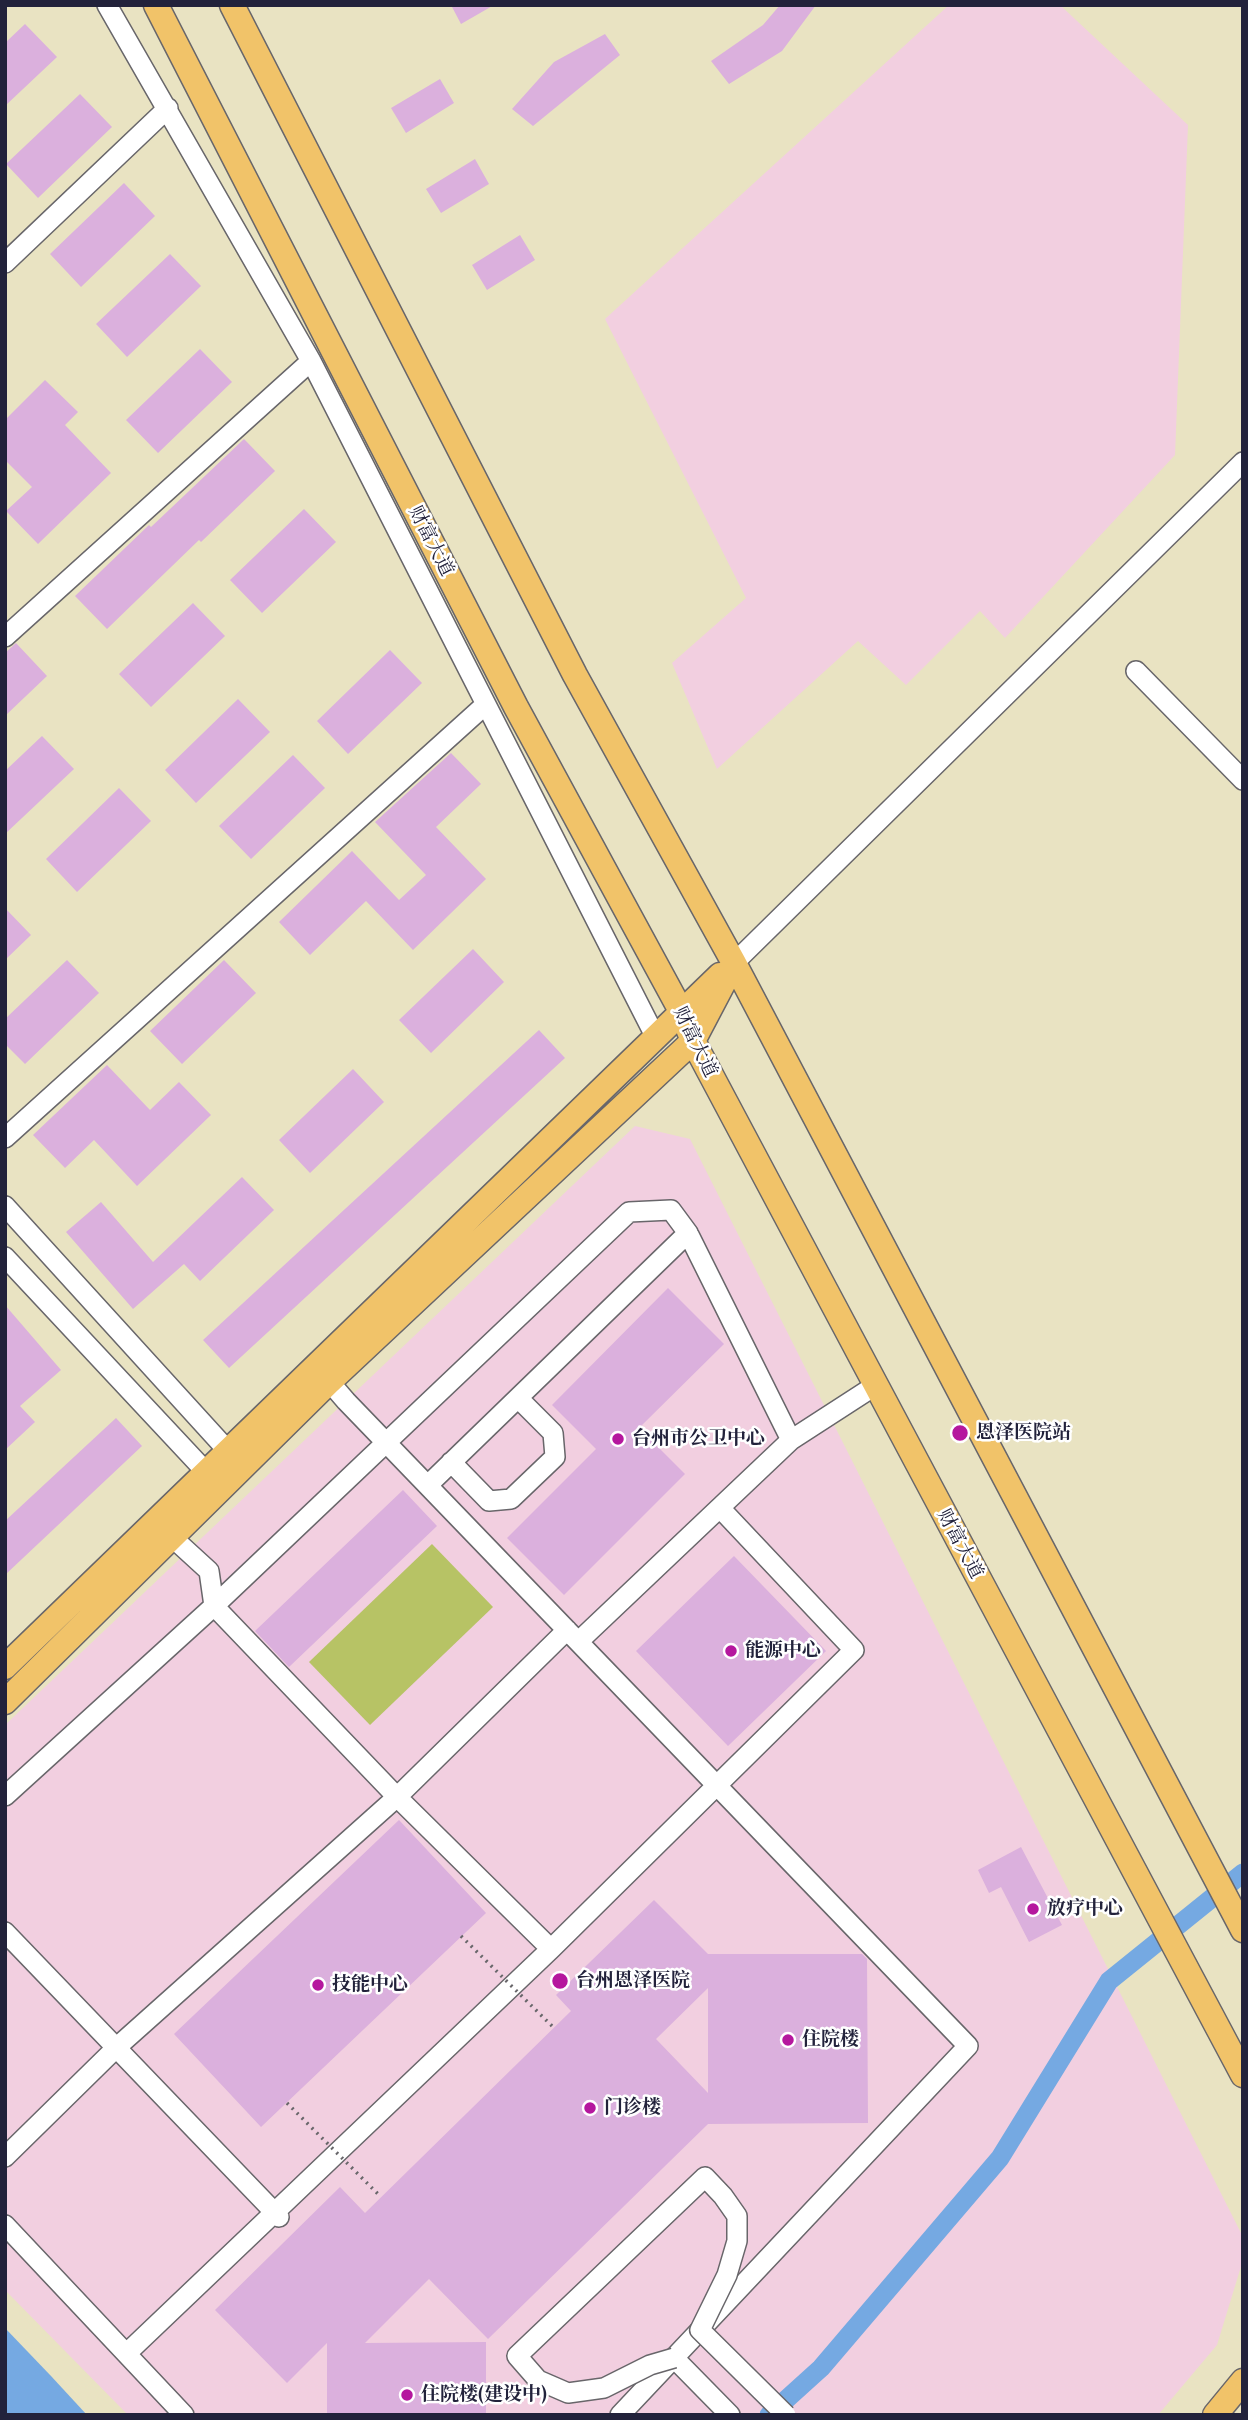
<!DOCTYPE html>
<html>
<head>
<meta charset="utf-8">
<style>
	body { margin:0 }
	#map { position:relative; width:1248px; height:2420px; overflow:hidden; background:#e9e3c2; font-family:"Libre Caslon Text",serif }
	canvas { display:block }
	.frame { position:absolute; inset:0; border:7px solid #22223b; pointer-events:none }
</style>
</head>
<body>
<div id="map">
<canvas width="1248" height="2420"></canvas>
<div class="frame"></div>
</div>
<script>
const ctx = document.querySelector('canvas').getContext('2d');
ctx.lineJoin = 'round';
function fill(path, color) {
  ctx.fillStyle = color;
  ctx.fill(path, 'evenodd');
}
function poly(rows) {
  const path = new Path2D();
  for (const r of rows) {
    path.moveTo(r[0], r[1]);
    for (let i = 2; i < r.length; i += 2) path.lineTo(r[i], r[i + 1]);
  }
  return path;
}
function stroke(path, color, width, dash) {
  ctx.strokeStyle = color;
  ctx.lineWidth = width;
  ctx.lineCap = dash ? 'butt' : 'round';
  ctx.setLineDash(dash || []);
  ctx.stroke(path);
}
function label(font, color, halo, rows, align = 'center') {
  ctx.font = font + ' "Libre Caslon Text","Noto Serif SC",serif';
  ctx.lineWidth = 5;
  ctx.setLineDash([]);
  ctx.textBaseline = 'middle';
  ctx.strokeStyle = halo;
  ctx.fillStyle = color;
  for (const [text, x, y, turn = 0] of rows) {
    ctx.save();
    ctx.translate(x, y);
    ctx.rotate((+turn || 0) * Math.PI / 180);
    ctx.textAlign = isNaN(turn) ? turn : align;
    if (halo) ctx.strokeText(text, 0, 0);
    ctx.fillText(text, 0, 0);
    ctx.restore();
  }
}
fill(poly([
	[949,5,1060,5,1188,125,1175,455,1005,638,980,611,906,685,858,641,717,769,672,663,746,598,605,319],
	[635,1126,690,1139,1243,2237,1243,2260,1217,2345,1158,2415,128,2415,5,2290,5,1725]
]), '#f2cfe0');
fill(poly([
	[432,1544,493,1607,370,1725,309,1662]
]), '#b7c365');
fill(poly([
	[5,2328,51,2376,87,2415,5,2415]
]), '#75a9e2');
stroke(poly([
	[769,2415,821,2368,1000,2158,1109,1981,1243,1873]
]), '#75a9e2', 19);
fill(poly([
	[451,5,494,5,461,24],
	[780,5,816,5,782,51,729,84,711,61,763,25],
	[25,24,57,57,5,106,5,43],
	[605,34,620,55,533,126,512,109,554,62],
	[440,79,454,103,406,133,391,108],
	[80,94,112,127,38,198,6,164],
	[475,159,489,184,441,213,426,189],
	[124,183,155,216,81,287,50,254],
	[520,235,535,260,487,290,472,265],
	[170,254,201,286,127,357,96,324],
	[200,349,232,382,158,453,126,420],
	[45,380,78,412,65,425,111,473,38,544,6,511,32,487,5,460,5,420],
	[244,439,275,471,201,542,199,540,107,629,75,596,149,525,151,527],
	[304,509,336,542,262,613,230,580],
	[193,603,225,636,151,707,119,674],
	[16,643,47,676,5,716,5,653],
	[390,650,422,683,348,754,317,721],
	[238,699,270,732,196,803,165,770],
	[42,736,74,769,5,834,5,771],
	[451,753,481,784,436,827,486,879,413,950,366,901,310,955,279,922,352,851,399,900,426,875,375,822],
	[293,755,325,788,251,859,219,826],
	[119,788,151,821,77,892,46,859],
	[5,908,31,935,5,960],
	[473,949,504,982,431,1053,399,1020],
	[67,960,99,993,25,1064,5,1044,5,1019],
	[224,960,256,993,182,1064,150,1031],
	[539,1030,565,1058,229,1368,203,1340],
	[107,1065,150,1110,179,1082,211,1115,137,1186,94,1140,65,1168,33,1135],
	[353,1069,384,1102,310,1173,279,1140],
	[242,1177,274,1210,200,1281,184,1264,133,1309,66,1232,101,1202,153,1262],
	[668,1288,724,1344,639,1428,685,1474,564,1595,507,1538,596,1449,552,1405],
	[5,1305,61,1370,20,1406,35,1422,5,1450],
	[116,1418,142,1446,5,1575,5,1521],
	[403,1490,437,1526,289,1667,255,1631],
	[734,1556,826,1651,728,1746,636,1651],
	[399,1820,486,1913,261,2127,174,2034],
	[1021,1847,1062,1925,1029,1942,1001,1887,989,1893,978,1870],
	[654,1900,708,1954,862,1954,867,1959,868,2123,708,2124,488,2339,429,2279,365,2343,486,2342,486,2415,327,2415,327,2343,287,2383,215,2310,340,2187,365,2213,571,2011,556,1995],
	[708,1988,708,2093,656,2039]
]), '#dbb0dd');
const minor = poly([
	[107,5,311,361,655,1036],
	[5,263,168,108],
	[5,637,311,361],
	[1136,671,1243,780],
	[734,963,1243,462],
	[5,1138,485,705],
	[5,1206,229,1452],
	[5,1257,207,1473],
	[321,1372,346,1401,968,2046,620,2415],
	[451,1462,489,1501,511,1499,555,1457,553,1433,518,1398],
	[428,1485,688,1233],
	[162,1528,209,1571,214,1606,397,1797,551,1949],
	[579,1641,791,1440,876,1385],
	[5,1796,214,1606,629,1212,671,1210,688,1233,791,1440],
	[5,1932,279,2217],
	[5,2157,117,2047,397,1797,567,1630],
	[5,2225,184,2415],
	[127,2353,551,1949,854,1650,720,1508],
	[674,2358,730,2415]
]);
const major = poly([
	[156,5,516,707,681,1011,693,1041,1243,2075],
	[232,5,575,675,734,963,1243,1930],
	[5,1667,720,975],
	[5,1702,329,1382,693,1041,734,963],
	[1215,2415,1243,2381]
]);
stroke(minor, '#68666a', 22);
stroke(major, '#68666a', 27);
stroke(minor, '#fff', 19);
stroke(major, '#f1c369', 24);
const minorBridge = poly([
	[674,2358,650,2365,604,2388,568,2393,538,2380,517,2356,705,2177,723,2196,737,2216,737,2241,727,2275,700,2330,786,2415]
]);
stroke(minorBridge, '#68666a', 22, []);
stroke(poly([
	[461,1936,554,2028],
	[287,2103,381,2197]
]), '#68666a', 3.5, [2, 5]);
stroke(minorBridge, '#fff', 19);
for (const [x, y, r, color] of [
	[960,1433,9,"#b5179e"],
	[618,1439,7,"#b5179e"],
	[731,1651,7,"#b5179e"],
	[1033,1909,7,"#b5179e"],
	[560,1981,9,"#b5179e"],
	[318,1985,7,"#b5179e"],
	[788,2040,7,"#b5179e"],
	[590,2108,7,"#b5179e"],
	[407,2395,7,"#b5179e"]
]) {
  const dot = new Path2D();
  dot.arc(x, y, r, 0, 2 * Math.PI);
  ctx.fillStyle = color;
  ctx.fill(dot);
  stroke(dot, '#fff', 2.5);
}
label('19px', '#22223b', '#fff', [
	["财富大道",431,541,63],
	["财富大道",695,1042,64],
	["财富大道",960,1544,62]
]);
label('bold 19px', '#22223b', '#fff', [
	["恩泽医院站",976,1433],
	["台州市公卫中心",632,1439],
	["能源中心",745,1651],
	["放疗中心",1047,1909],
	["台州恩泽医院",576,1981],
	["技能中心",332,1985],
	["住院楼",802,2040],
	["门诊楼",604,2108],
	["住院楼(建设中)",421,2395]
], 'left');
</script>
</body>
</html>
